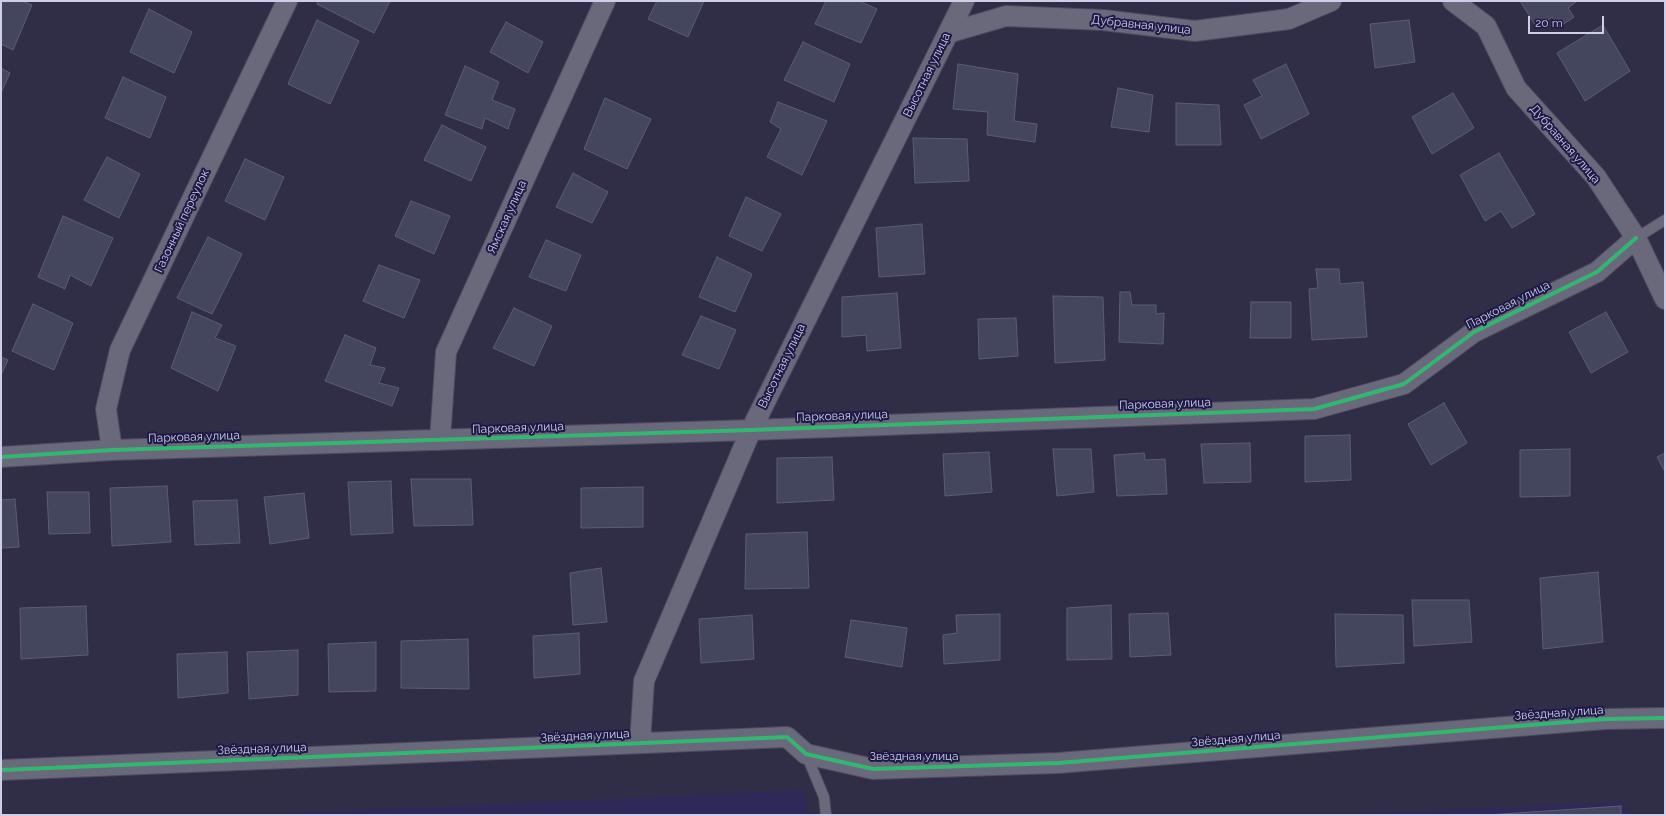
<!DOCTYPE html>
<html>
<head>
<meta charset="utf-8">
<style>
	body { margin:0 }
	#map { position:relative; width:1666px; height:816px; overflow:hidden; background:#302e46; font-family:Raleway,sans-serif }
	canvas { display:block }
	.frame { position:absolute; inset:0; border:2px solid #ceceeb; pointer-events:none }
	.scale { position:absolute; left:1528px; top:16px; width:76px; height:18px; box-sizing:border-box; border:2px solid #ceceeb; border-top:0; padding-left:5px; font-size:12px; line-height:14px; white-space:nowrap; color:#ceceeb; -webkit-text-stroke:3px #1f1945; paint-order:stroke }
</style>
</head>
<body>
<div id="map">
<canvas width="1666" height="816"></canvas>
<div class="frame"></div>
<div class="scale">20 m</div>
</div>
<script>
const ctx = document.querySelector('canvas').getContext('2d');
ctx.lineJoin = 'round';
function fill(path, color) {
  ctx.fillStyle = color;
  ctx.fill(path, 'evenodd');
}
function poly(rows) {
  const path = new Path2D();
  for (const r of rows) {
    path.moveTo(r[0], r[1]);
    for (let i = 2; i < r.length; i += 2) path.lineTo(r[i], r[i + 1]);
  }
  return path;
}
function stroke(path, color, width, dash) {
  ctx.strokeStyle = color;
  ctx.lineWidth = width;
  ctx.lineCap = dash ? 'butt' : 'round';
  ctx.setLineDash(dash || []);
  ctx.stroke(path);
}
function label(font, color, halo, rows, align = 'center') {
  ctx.font = font + ' Raleway,sans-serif';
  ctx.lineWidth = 4;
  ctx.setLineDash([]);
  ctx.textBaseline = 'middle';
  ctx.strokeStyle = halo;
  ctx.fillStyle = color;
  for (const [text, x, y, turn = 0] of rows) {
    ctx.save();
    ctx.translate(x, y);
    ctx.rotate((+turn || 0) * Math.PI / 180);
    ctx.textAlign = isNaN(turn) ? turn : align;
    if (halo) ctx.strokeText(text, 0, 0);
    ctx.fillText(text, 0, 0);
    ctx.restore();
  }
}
fill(poly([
	[804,790,808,815,253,815],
	[1624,802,1628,815,1337,815]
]), '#2e2959');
const building = poly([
	[1,1,22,1,32,5,13,50,1,44,1,1],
	[318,1,390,1,374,33,317,4,318,1],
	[657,1,704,1,688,37,648,19,657,1],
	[826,1,859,1,877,9,861,43,815,24,826,1],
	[1520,1,1577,1,1568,8,1574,17,1559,27,1552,17,1537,28,1520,1],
	[149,9,192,32,174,73,130,52,149,9],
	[317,20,359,41,330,104,288,84,317,20],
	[1409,20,1415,62,1375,68,1370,24,1409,20],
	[506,22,543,42,528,73,490,52,506,22],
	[1603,25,1630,71,1585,101,1557,53,1603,25],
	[803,42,850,64,834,102,784,80,803,42],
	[958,64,1018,74,1014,121,1037,124,1035,142,987,135,988,112,953,109,958,64],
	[1286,64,1309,114,1261,139,1244,105,1262,96,1253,80,1286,64],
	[465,66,499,82,492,100,515,109,508,129,485,118,482,129,445,115,465,66],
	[1,68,10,73,1,93,1,68],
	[123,77,166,97,150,138,105,118,123,77],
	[1118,88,1153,95,1149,132,1111,127,1118,88],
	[1453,93,1474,128,1432,154,1412,117,1453,93],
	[605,98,651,119,627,169,584,149,605,98],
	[778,102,827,121,802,175,767,157,781,129,770,122,778,102],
	[1176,103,1219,105,1221,145,1176,145,1176,103],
	[442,125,486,147,471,181,424,160,442,125],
	[913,138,967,139,969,181,915,183,913,138],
	[1499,153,1535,214,1512,228,1501,211,1485,221,1460,175,1499,153],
	[107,157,140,174,119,218,84,200,107,157],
	[245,159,284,177,265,220,225,201,245,159],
	[573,173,608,192,592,223,556,207,573,173],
	[746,197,781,214,762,251,729,236,746,197],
	[411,201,450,216,434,254,395,236,411,201],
	[63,216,113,238,91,286,70,275,65,289,38,277,63,216],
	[922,224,925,274,879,277,876,228,922,224],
	[208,237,242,254,212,314,177,298,208,237],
	[546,240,581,255,566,291,529,277,546,240],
	[717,257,752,274,735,312,699,297,717,257],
	[379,265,420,280,404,318,363,301,379,265],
	[1316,269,1339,269,1340,284,1363,282,1367,337,1312,340,1309,289,1318,288,1316,269],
	[1120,292,1130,292,1132,305,1156,305,1156,314,1164,313,1163,344,1119,342,1120,292],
	[897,293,901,348,867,351,866,335,842,337,842,297,897,293],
	[1053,296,1103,297,1105,360,1055,363,1053,296],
	[1251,302,1291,302,1291,338,1250,338,1251,302],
	[33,304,73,323,54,370,12,351,33,304],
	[514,308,552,326,534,366,493,348,514,308],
	[192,312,222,325,215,338,236,346,218,391,171,368,192,312],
	[1606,312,1628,352,1591,373,1569,332,1606,312],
	[701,316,736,330,719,369,682,355,701,316],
	[1016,318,1018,356,979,359,978,319,1016,318],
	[345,335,376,348,370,365,385,368,379,383,399,388,392,406,325,381,345,335],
	[1,357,8,360,1,375,1,357],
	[1444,403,1467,443,1431,465,1408,424,1444,403],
	[1350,435,1351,480,1305,482,1305,436,1350,435],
	[1250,443,1251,482,1204,483,1201,444,1250,443],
	[1053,449,1091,449,1094,492,1057,496,1053,449],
	[1570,449,1570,496,1520,497,1520,450,1570,449],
	[989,452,992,492,945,496,943,454,989,452],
	[1144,453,1145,460,1165,459,1167,494,1117,496,1114,455,1144,453],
	[1665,453,1665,472,1657,457,1665,453],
	[832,457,834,500,777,503,777,458,832,457],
	[411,479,471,479,473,525,414,526,411,479],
	[391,481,393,533,351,535,348,482,391,481],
	[167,486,171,542,112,546,110,488,167,486],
	[643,487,643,527,581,528,581,488,643,487],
	[47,492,89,492,90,533,49,534,47,492],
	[304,493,309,538,270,544,264,497,304,493],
	[15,499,19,547,1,548,1,500,15,499],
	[237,500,240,543,195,545,193,501,237,500],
	[807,532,809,588,745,589,746,534,807,532],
	[601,568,607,622,573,625,570,573,601,568],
	[1598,572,1603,642,1543,649,1540,578,1598,572],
	[1412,600,1469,600,1472,642,1414,646,1412,600],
	[1111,605,1112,659,1067,660,1067,608,1111,605],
	[86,606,88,655,21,659,20,608,86,606],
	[1168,613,1171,655,1130,657,1129,614,1168,613],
	[1000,614,1000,660,944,664,943,635,957,633,956,615,1000,614],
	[1335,614,1403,615,1404,663,1336,667,1335,614],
	[752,615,754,659,701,663,699,619,752,615],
	[851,620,907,628,902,667,845,657,851,620],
	[579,633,580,674,534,678,533,636,579,633],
	[468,639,469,689,401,688,401,641,468,639],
	[376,642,376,691,329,692,328,644,376,642],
	[298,650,298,695,249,699,247,652,298,650],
	[227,652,228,693,178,698,177,654,227,652],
	[1621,806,1621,815,1487,815,1621,806]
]);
fill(building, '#43465c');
stroke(building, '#5b5e73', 1);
const service = poly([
	[1636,238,1665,220],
	[806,754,824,797,826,815]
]);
const minor = poly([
	[1453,1,1486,26,1516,88,1596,177,1636,238,1665,299],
	[948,33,1006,16,1103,20,1195,31,1289,19,1331,1],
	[440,440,446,352,605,1],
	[112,450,106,409,120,350,287,1],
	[1,457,112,450,751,430,1314,409,1404,384,1474,332,1597,272,1636,238],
	[640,743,644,681,751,430,964,1],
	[1,770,787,737,806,754,873,769,1058,763,1605,719,1665,718]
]);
stroke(service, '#4d4b61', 12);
stroke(minor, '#4d4b61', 22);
stroke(service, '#6a697c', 10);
stroke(minor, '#6a697c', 20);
stroke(poly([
	[1,457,112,450,751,430,1314,409,1404,384,1474,332,1597,272,1636,238],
	[1,770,787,737,806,754,873,769,1058,763,1605,719,1665,718]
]), '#33b770', 4);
label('12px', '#ceceeb', '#1f1945', [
	["Дубравная улица",1141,25,6],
	["Высотная улица",927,75,-64],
	["Дубравная улица",1565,144,49],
	["Ямская улица",507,217,-66],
	["Газонный переулок",182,221,-65],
	["Парковая улица",1508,305,-27],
	["Высотная улица",782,366,-64],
	["Парковая улица",1165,404,-2],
	["Парковая улица",842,416,-2],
	["Парковая улица",518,428,-2],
	["Парковая улица",194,437,-2],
	["Звёздная улица",1559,713,-4],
	["Звёздная улица",585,736,-3],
	["Звёздная улица",1236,739,-5],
	["Звёздная улица",262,749,-2],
	["Звёздная улица",914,756]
]);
</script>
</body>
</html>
